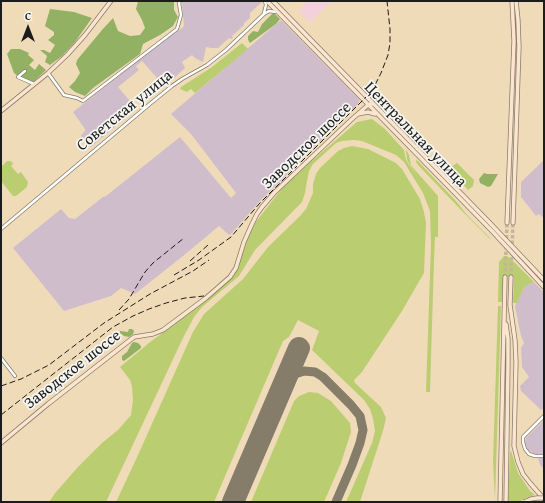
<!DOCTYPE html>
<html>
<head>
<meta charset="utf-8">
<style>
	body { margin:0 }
	#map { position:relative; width:545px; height:503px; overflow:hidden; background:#f0dbb9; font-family:"Gentium Book Plus",serif }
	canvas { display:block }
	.frame { position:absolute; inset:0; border:2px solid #1c1c1c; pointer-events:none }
	.north { position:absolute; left:8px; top:8px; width:40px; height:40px; -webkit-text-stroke:3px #f6f6f2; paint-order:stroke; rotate:0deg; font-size:11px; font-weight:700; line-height:16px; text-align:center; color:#1c1c1c }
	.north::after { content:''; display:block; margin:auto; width:14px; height:18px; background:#1c1c1c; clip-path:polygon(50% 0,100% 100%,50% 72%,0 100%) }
</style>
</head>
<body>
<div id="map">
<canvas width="545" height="503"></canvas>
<div class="frame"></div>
<div class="north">С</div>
</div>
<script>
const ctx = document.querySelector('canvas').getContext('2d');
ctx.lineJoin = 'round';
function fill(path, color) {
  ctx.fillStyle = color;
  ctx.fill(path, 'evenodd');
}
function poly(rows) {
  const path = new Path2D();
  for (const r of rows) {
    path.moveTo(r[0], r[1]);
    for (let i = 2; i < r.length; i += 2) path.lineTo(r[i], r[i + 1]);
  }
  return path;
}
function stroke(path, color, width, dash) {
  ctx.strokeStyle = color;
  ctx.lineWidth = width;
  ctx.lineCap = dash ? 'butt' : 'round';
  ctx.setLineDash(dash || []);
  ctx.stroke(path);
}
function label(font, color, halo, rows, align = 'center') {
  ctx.font = font + ' "Gentium Book Plus",serif';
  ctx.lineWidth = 3.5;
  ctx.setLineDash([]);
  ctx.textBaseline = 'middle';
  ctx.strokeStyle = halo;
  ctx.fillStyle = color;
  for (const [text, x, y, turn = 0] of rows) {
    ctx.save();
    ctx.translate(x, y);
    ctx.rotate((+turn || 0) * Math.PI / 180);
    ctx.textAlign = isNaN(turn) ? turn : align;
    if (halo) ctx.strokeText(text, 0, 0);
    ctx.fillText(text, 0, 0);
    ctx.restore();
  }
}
fill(poly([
	[308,1,332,1,310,22,299,11]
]), '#f4cfdc');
fill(poly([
	[182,1,263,1,250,13,250,18,244,23,244,25,232,36,233,38,231,39,230,38,228,39,218,48,211,48,206,47,203,62,195,58,192,55,182,62,185,68,172,80,165,72,157,78,142,61,136,66,139,70,118,87,130,101,124,106,130,114,91,147,82,139,81,135,85,131,85,129,73,112,149,52,174,33,181,29,184,26],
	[281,20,360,100,358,102,359,103,259,202,231,234,229,235,219,226,183,256,135,294,121,288,111,296,64,311,13,248,61,209,69,218,75,219,103,197,106,196,180,137,231,198,236,193,191,134,171,114],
	[544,160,544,218,539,214,536,216,521,197,521,182],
	[534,282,544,292,544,408,541,410,521,391,520,386,529,377,522,367,521,348,524,343,521,336,515,306,524,287,531,283],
	[544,420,544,469,540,465,537,455,528,450,525,442,526,438]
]), '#d0bdcc');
fill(poly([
	[242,43,248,49,195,93,191,89,187,92,180,89,181,87,212,67],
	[372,119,385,129,404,150,406,160,418,177,407,160,406,149,409,155,411,165,415,170,438,196,438,237,435,237,434,261,430,392,426,392,431,244,430,211,423,193,404,162,396,155,362,141,354,140,342,141,336,143,313,164,309,171,307,181,305,193,302,202,255,250,239,276,202,307,194,317,183,338,106,502,49,502,56,492,77,468,102,443,118,430,131,415,133,400,132,387,130,380,120,367,149,343,206,300,233,276,236,271,245,244,255,223,283,187,294,176,357,122],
	[352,146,368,149,396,163,402,169,420,199,424,212,426,223,424,273,402,311,362,372,354,380,355,383,381,407,386,418,383,431,360,502,346,502,372,443,375,431,373,419,370,409,364,400,312,350,319,331,298,320,289,337,283,341,214,502,116,502,138,455,193,332,204,314,243,279,268,247,299,217,306,209,313,193,313,184,316,174,320,168,338,151,344,148],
	[417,160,456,201,467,215,491,239,490,239,463,212,419,166,416,162,416,161],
	[7,161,10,161,12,162,13,164,11,166,18,174,21,172,28,182,27,187,16,196,13,196,1,181,1,167],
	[457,163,474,180,473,186,468,190,449,168],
	[504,256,507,256,511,259,534,282,531,283,524,287,517,303,513,303,514,277,503,277,502,302,498,302,499,262],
	[498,306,501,306,495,500,493,462],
	[309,392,318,393,331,401,350,423,351,432,341,463,324,502,251,502,294,401,299,396],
	[510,451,511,451,518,473,530,491,535,495,526,498,519,502,508,502]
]), '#bace71');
fill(poly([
	[138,1,174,1,174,10,178,17,173,26,160,35,143,44,140,54,93,88,85,96,75,92,69,87,75,81,80,73,76,64,77,60,102,30,113,18,118,31,130,36,140,35,145,28,142,20,136,9],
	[50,9,74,12,92,18,75,42,62,56,50,65,45,62,47,56,40,50,44,50,50,53,55,45,48,40,54,35,54,32,45,26],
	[274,13,280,19,276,24,250,43,248,40,248,36,253,31,258,32,262,24,272,14],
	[11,49,20,49,29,53,28,55,34,60,29,65,35,70,39,64,46,70,32,83,19,77,14,73,7,54],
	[484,173,487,174,498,174,491,186,488,187,480,183,479,179],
	[129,329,132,329,134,331,133,334,129,337,124,336,120,333,120,331,128,332],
	[134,342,138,343,141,346,141,348,124,361,122,360,122,356,127,352,132,343]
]), '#93b163');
stroke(poly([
	[283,386,289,378,295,374,304,371,315,372,323,377,351,405,360,416,363,430,360,443,352,465,336,502]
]), '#867c6a', 9);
stroke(poly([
	[233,502,299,348]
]), '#867c6a', 22);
stroke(poly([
	[505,277,507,223],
	[511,277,513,223]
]), '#c6b59a', 3.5, [3.5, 2]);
const street = poly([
	[264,13,266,5,265,1],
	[25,71,18,77,34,84],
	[48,73,64,95,77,98,83,101,177,29,181,15,179,3,180,1],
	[1,229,151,103,172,86,182,79,207,65,226,50,264,14,269,11,276,12],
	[1,358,15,376],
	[544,416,523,437,523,442,525,449,529,454,535,456,544,456]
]);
const secondary = poly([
	[267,1,492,231,544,287],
	[273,1,488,221,544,280],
	[1,111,48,73,67,55,85,35,111,1],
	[358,114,368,112,375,114],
	[507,223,514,41,512,1],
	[513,223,519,47,518,20,516,1],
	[511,277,510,305,515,340,516,362,514,446,518,462,523,474,530,483,544,499],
	[1,443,48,404,134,337,153,334,163,330,206,298,230,277,236,268,244,242,252,224,257,214,262,207,274,193,351,120,368,105,371,104,373,104],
	[500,502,505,277],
	[506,502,508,365,508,339,506,324]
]);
stroke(street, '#867c6a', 4);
stroke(secondary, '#867c6a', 5);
stroke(street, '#fff', 2.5);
stroke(secondary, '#fce5cf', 3.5);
stroke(poly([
	[190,261,208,245],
	[174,275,199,260,231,237,259,204,372,91,381,73,388,55,390,43,390,29,387,1],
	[119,310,129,299,145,272,153,263,184,238],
	[1,386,21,379,49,365,104,323,150,294,193,271,209,260],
	[1,415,113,327,133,316,149,309,166,303,185,298,204,296]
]), '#1c1c1c', 1, [6, 3]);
const secondaryBridge = poly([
	[524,502,531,499,537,498,544,498]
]);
stroke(secondaryBridge, '#867c6a', 5, []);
stroke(secondaryBridge, '#fce5cf', 3.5);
label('16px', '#1c1c1c', '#f6f6f2', [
	["Советская улица",125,111,-39],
	["Центральная улица",415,135,46],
	["Заводское шоссе",307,146,-44],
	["Заводское шоссе",73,370,-38]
]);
</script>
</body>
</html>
